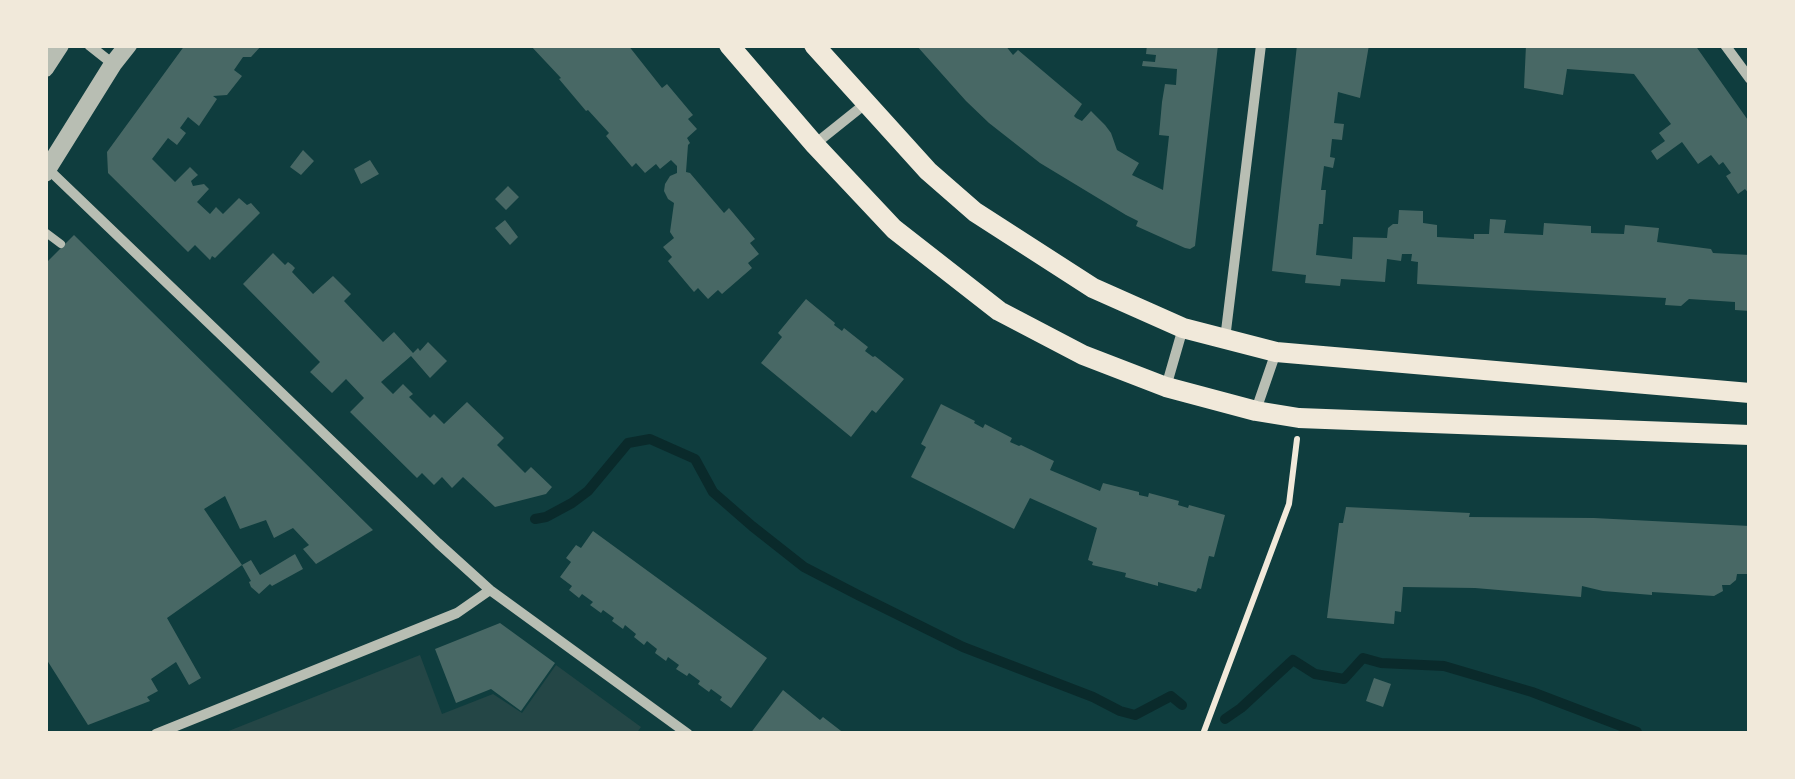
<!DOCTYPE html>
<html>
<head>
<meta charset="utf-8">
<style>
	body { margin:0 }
	#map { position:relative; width:1795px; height:779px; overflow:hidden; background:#0f3d3e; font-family:"Libre Baskerville",serif }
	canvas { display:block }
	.frame { position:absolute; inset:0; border:48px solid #f1e9da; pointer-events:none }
</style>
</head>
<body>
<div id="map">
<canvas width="1795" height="779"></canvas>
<div class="frame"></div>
</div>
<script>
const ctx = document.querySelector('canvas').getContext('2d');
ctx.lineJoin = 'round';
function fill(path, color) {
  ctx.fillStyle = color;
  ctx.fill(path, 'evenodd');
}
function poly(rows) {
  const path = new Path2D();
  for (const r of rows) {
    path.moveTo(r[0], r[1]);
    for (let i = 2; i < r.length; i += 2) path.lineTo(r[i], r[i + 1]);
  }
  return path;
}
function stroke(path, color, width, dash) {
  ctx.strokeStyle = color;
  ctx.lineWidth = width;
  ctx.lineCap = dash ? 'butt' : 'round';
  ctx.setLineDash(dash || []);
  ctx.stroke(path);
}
fill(poly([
	[420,655,442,714,493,694,522,713,556,665,641,727,636,734,221,734]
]), '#244646');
stroke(poly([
	[535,519,546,517,572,503,588,491,628,443,650,439,695,459,713,492,752,526,804,567,858,595,963,647,1093,697,1120,711,1135,715,1171,696,1182,705],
	[1225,719,1241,708,1293,660,1315,674,1344,679,1363,658,1381,663,1444,666,1532,692,1637,732]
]), '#0a2a2b', 10);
fill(poly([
	[185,45,262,45,251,57,243,57,234,70,242,76,227,95,213,96,217,99,199,126,188,117,180,128,186,133,177,145,168,138,152,159,175,182,190,167,198,175,191,181,193,186,204,184,209,189,197,202,210,214,216,207,223,214,239,198,247,205,251,203,260,213,215,258,212,256,210,260,195,245,188,252,108,173,107,152],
	[530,45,628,45,662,88,667,84,693,115,688,119,697,129,687,138,690,143,688,145,686,172,690,173,724,213,729,208,755,239,750,243,759,254,748,263,752,268,722,294,718,290,708,299,698,288,694,292,668,261,672,257,663,247,674,238,670,232,674,203,668,199,664,191,665,184,670,176,677,173,677,166,671,160,660,169,656,164,645,173,636,163,632,167,606,136,609,133,588,110,586,111,559,79,561,78],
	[916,45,1005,45,1013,55,1018,50,1082,104,1074,116,1076,118,1082,121,1091,111,1105,125,1111,133,1117,150,1139,163,1132,175,1163,190,1169,136,1159,135,1162,102,1165,84,1176,85,1177,69,1142,66,1143,61,1155,62,1156,55,1146,54,1147,45,1218,45,1195,246,1190,249,1185,248,1136,226,1138,221,1126,215,1040,163,989,123,966,101],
	[1297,45,1369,45,1360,98,1338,92,1334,123,1344,124,1342,140,1332,139,1330,157,1335,158,1333,168,1324,166,1321,190,1326,190,1323,224,1319,224,1316,255,1352,259,1353,237,1387,238,1388,228,1393,224,1398,224,1399,210,1423,211,1423,223,1437,225,1437,237,1474,239,1474,234,1489,234,1490,219,1506,220,1504,233,1543,235,1544,223,1591,226,1591,233,1624,234,1625,225,1659,228,1657,242,1711,249,1713,253,1750,255,1750,311,1735,310,1735,302,1689,299,1681,306,1665,305,1666,298,1417,284,1418,262,1411,261,1412,254,1402,254,1401,261,1387,259,1385,282,1341,279,1340,286,1305,283,1306,275,1272,271],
	[1526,45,1695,45,1750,123,1750,195,1745,189,1738,194,1726,176,1731,173,1723,162,1719,165,1711,155,1698,164,1682,142,1657,160,1651,151,1665,141,1659,133,1671,124,1634,74,1567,69,1563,95,1524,88],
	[303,150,314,161,301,175,290,167],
	[370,160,379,174,361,184,354,169],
	[508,186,519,197,506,210,495,199],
	[505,220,518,237,510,245,495,228],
	[74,235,373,530,316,564,303,549,309,545,293,528,274,538,266,520,240,529,225,496,204,509,242,565,251,560,260,575,295,554,303,569,272,586,270,584,259,594,251,587,249,582,251,581,242,565,167,618,201,678,189,685,176,662,151,679,158,691,147,697,150,701,88,725,45,657,45,264],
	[273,253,285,265,288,262,292,265,295,268,292,272,313,294,333,276,351,294,344,301,383,342,394,332,413,353,418,348,420,351,428,342,447,361,430,378,411,356,381,382,393,394,403,384,413,394,409,397,430,418,434,414,444,424,467,402,504,438,497,445,525,473,531,467,552,487,546,494,495,507,463,477,452,488,442,477,434,485,422,473,417,478,350,412,364,398,346,379,332,393,310,372,320,362,243,284],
	[806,299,835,323,834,325,842,331,844,328,868,347,865,351,873,357,875,356,904,379,876,413,872,410,851,437,761,363,782,337,778,333],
	[941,404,975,421,974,423,983,428,985,424,1012,438,1010,442,1019,446,1021,445,1054,461,1050,470,1100,491,1103,483,1139,492,1139,495,1148,497,1149,493,1179,501,1178,505,1188,508,1189,505,1225,515,1214,557,1209,556,1201,589,1198,588,1196,592,1158,582,1158,586,1125,577,1126,573,1092,565,1093,562,1088,560,1097,528,1030,498,1014,529,911,477,926,447,921,444],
	[1346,507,1470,513,1469,517,1594,518,1750,526,1750,574,1737,574,1736,580,1730,585,1722,585,1723,591,1714,596,1652,592,1652,595,1603,591,1582,586,1581,597,1475,588,1403,587,1401,612,1395,611,1394,624,1327,618,1339,523,1343,523],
	[593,531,767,658,731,708,720,700,722,697,711,689,709,692,698,684,700,681,689,673,687,676,676,669,679,665,668,657,666,661,655,653,657,649,647,641,644,645,634,637,636,634,625,625,623,629,612,621,614,618,603,610,601,613,590,605,593,602,582,594,579,598,569,590,572,586,560,577,571,562,566,558,576,545,581,548],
	[500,623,555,663,521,711,491,689,456,703,435,649],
	[1374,678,1391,684,1383,707,1366,701],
	[783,690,820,720,823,717,845,734,750,734]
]), '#486865');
stroke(poly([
	[1203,734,1289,504,1297,439]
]), '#f1e9da', 6);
stroke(poly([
	[45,232,61,244]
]), '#b8beb3', 8);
stroke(poly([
	[89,45,113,64],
	[1725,45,1750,79],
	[815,144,865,104],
	[48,169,438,543,490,590,688,734],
	[1225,339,1261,45],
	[1166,387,1183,328],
	[1256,410,1276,352],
	[156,734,457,613,490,590]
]), '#b8beb3', 10);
stroke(poly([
	[45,68,60,45],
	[45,173,113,64,128,45]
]), '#b8beb3', 18);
stroke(poly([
	[729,45,815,145,894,229,999,311,1083,355,1166,387,1256,411,1299,418,1750,435],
	[814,45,928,171,975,212,1093,288,1183,328,1276,352,1750,393]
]), '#f1e9da', 20);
</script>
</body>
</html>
